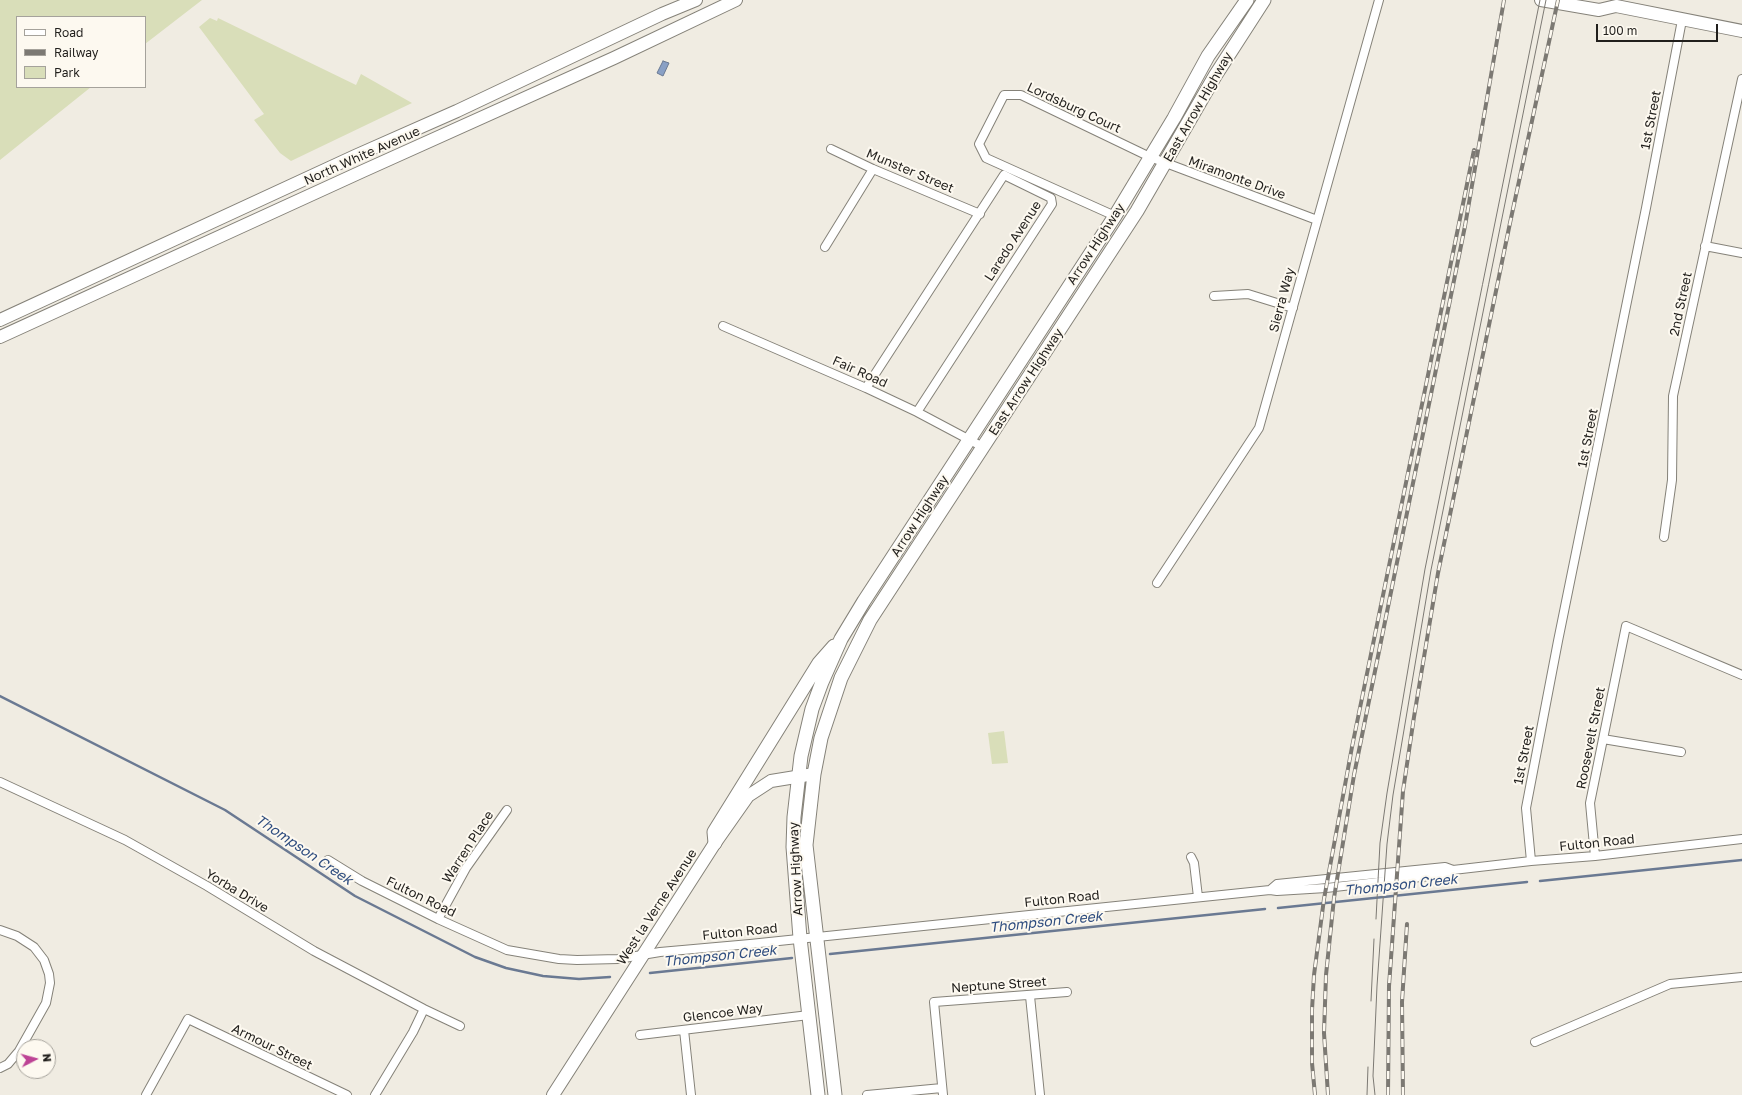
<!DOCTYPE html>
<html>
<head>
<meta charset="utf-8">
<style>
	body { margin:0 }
	#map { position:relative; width:1742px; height:1095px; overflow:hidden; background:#f0ece2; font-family:"Golos Text",sans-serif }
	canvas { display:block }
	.legend { position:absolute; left:16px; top:16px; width:130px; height:72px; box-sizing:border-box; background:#fdf9f0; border:1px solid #a5a29b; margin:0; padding:5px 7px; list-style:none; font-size:12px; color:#211f1c }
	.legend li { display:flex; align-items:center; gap:8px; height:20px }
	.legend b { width:20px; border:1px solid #a5a29b }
	.north { position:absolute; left:16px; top:1039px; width:40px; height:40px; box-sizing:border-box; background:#fdf9f0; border:1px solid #a5a29b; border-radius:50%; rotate:84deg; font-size:11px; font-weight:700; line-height:16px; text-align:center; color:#211f1c }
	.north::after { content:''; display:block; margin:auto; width:14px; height:18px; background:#bd4395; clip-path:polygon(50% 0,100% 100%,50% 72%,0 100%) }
	.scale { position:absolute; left:1596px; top:24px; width:122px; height:18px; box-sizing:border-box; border:2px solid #211f1c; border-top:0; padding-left:5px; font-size:12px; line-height:14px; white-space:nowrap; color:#211f1c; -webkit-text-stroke:3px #fdf9f0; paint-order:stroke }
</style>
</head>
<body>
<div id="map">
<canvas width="1742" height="1095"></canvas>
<ul class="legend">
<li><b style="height:5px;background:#fff"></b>Road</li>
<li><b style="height:5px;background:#7c7973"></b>Railway</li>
<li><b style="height:11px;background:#d9deb9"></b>Park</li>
</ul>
<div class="north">N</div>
<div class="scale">100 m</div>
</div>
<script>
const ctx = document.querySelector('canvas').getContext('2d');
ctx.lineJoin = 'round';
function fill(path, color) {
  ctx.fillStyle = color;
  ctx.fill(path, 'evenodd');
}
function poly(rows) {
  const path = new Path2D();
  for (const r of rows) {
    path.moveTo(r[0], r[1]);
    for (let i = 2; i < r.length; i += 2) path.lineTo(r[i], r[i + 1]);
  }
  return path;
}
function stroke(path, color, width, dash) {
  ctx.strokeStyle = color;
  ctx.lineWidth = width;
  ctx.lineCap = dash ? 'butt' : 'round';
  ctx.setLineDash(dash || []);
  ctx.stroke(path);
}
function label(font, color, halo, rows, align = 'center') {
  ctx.font = font + ' "Golos Text",sans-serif';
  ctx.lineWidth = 4;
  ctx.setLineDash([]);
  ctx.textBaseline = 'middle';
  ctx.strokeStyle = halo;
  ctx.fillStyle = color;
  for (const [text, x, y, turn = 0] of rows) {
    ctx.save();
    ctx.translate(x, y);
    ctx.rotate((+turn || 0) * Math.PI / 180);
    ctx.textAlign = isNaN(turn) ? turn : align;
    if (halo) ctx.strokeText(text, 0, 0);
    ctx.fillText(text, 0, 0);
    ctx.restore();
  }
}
fill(poly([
	[0,0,202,0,145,44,145,17,17,17,17,87,91,87,0,160],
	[210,18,217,21,218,18,356,85,361,74,412,103,291,161,280,153,254,120,264,114,199,27],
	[1004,731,1008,763,992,764,988,733]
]), '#d9deb9');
const water = poly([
	[663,61,669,63,663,76,657,73,663,61]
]);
fill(water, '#89a0c5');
stroke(water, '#6a7992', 1);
stroke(poly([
	[0,696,225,810,355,896,475,957,506,968,543,976,579,979,610,977],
	[1540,881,1742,860],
	[1278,908,1527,882],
	[830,954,1265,909],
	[650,973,792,958]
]), '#6a7992', 2.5);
const street = poly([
	[831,149,873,169,980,214],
	[1115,216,986,158,979,144,1004,95,1021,95,1150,157,1317,220],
	[1705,246,1742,253],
	[825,247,873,169],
	[1214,296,1248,294,1293,308],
	[723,326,866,388,917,412,983,447],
	[866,388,1004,175,1051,198,1052,204,917,412],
	[1664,537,1672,480,1673,396,1742,79],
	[1157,583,1259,428,1379,0],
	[1603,739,1681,752],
	[0,782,125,840,207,886,314,951,424,1009,460,1026],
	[1595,856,1590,803,1626,626,1742,675],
	[1191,857,1194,863,1198,897],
	[328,860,362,881,438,919,507,950,559,959,577,960,618,959,660,952,750,944,1270,890,1277,891,1326,888,1447,874,1453,870,1531,861,1595,856,1742,839],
	[1531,861,1526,808,1558,641,1646,208,1682,20],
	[1270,890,1277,884,1445,867,1453,870],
	[438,919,466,868,507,810],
	[0,930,17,936,34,947,44,960,49,974,50,983,46,1003,19,1051,8,1064,0,1068],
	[1030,996,1040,1095],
	[684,1030,691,1095],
	[640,1035,809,1015],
	[1535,1042,1670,984,1742,977],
	[146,1095,188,1019,347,1095],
	[375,1095,413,1032,424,1009],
	[867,1095,942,1088],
	[943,1095,934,1002,1067,992]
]);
const secondary = poly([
	[1541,0,1599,10,1616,6,1742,31],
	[0,320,355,156,457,111,662,14,696,0],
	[0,337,363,171,614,58,736,0],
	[553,1095,715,843,748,796,771,781,814,774]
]);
const primary = poly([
	[715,843,714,832,819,663,834,646],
	[818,1095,800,938,793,847,794,817,801,756,812,709,822,682,841,639,864,601,1115,216,1174,118,1208,56,1247,0],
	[835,1095,806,845,814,774,821,738,841,678,870,620,1137,211,1215,76,1264,0]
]);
stroke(street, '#858279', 10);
stroke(secondary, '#858279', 14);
stroke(primary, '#858279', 15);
stroke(street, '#fff', 8);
stroke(secondary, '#fff', 12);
stroke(primary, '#fff', 13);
stroke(poly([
	[1376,919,1380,843,1387,793,1425,569,1540,0],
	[1371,1001,1374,939],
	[1367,1095,1368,1067],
	[1375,1095,1373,1076,1377,986,1387,844,1393,795,1431,570,1546,0]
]), '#7c7973', 1);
const rail = poly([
	[1315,1095,1312,1063,1312,1010,1314,975,1324,899,1352,747,1474,150],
	[1328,1095,1324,1033,1326,975,1334,898,1354,775,1465,226,1504,0],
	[1388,1095,1389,986,1403,791,1414,717,1438,573,1510,223,1558,0],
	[1403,1095,1402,1002,1407,924]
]);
stroke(rail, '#7c7973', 4);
stroke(rail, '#fdf9f0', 2.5, [8]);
label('13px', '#211f1c', '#fdf9f0', [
	["East Arrow Highway",1198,107,-60],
	["Lordsburg Court",1074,108,25],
	["1st Street",1651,120,-79],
	["North White Avenue",362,156,-24],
	["Munster Street",910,171,23],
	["Miramonte Drive",1237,178,20],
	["Laredo Avenue",1013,241,-57],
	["Arrow Highway",1096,244,-57],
	["Sierra Way",1282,300,-75],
	["2nd Street",1681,304,-78],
	["Fair Road",860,372,24],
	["East Arrow Highway",1026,382,-57],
	["1st Street",1588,438,-79],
	["Arrow Highway",920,516,-57],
	["Roosevelt Street",1591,738,-79],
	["1st Street",1524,755,-79],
	["Fulton Road",1597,843,-6],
	["Warren Place",468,847,-57],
	["Arrow Highway",796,869,-93],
	["Yorba Drive",237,891,31],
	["Fulton Road",421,897,26],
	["Fulton Road",1062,899,-6],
	["West la Verne Avenue",657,907,-57],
	["Fulton Road",740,932,-6],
	["Neptune Street",999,985,-4],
	["Glencoe Way",723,1013,-7],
	["Armour Street",272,1047,26]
]);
label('italic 14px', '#2f4d7f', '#fdf9f0', [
	["Thompson Creek",304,850,34],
	["Thompson Creek",1401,885,-6],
	["Thompson Creek",1046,922,-6],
	["Thompson Creek",720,956,-6]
]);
</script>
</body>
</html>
